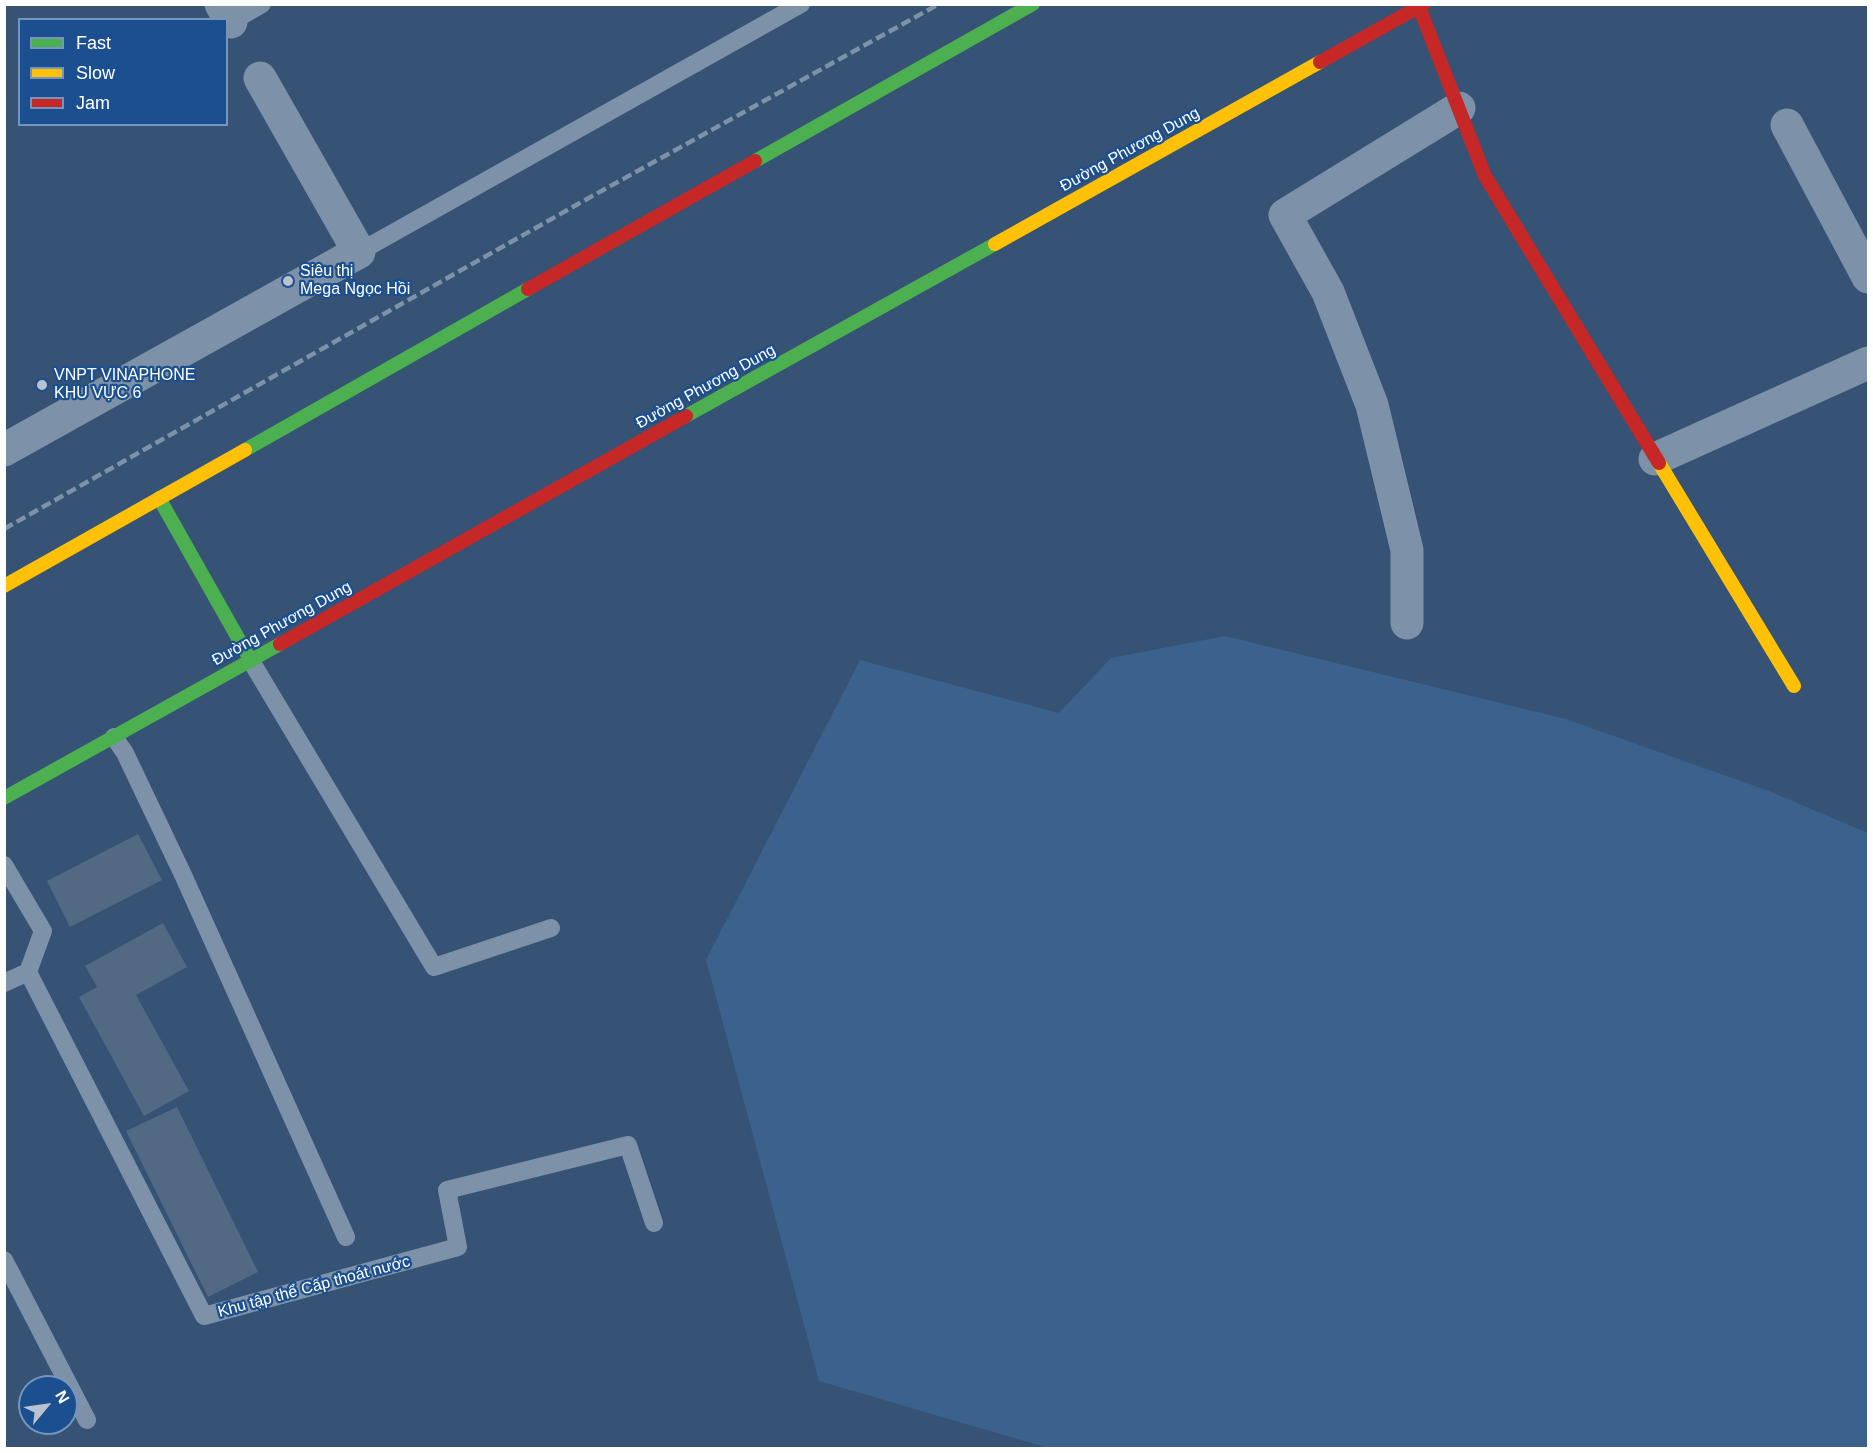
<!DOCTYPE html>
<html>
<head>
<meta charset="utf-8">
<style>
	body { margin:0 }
	#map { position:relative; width:1873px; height:1453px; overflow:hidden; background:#365274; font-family:Helvetica,sans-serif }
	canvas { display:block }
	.frame { position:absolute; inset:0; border:6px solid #fff; pointer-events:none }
	.legend { position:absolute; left:18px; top:18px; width:210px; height:108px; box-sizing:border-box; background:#1b4f8f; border:2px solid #7695bc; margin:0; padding:8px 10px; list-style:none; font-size:18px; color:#fff }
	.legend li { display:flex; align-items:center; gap:12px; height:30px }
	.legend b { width:30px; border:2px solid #7695bc }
	.north { position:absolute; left:18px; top:1375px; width:60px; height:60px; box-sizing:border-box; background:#1b4f8f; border:2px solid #7695bc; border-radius:50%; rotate:61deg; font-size:16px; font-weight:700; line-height:24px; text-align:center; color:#fff }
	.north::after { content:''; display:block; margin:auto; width:21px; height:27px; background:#b9c2ce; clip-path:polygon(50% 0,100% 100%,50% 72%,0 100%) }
</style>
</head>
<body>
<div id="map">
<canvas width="1873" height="1453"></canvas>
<div class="frame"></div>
<ul class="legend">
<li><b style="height:8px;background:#4caf50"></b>Fast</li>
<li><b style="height:8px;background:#ffc107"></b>Slow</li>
<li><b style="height:8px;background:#c62828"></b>Jam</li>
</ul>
<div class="north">N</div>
</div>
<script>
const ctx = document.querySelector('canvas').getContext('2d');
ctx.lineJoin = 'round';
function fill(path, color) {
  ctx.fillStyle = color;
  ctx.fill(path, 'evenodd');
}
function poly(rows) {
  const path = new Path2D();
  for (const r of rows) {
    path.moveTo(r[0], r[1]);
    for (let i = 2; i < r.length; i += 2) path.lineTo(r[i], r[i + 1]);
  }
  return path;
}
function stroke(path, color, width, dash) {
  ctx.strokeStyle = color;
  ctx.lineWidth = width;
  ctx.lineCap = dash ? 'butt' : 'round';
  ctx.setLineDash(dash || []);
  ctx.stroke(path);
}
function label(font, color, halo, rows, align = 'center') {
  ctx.font = font + ' Helvetica,sans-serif';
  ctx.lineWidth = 4.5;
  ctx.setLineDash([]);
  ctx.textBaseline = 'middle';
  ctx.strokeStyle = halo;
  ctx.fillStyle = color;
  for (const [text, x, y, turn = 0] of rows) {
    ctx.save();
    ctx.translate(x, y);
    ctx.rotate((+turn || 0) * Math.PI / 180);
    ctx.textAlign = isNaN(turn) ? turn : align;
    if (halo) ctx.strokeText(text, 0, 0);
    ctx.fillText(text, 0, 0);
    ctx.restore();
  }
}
fill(poly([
	[1225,636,1566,719,1769,791,1868,833,1868,1448,1048,1448,819,1381,706,960,860,660,1059,713,1111,658]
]), '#3b618d');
fill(poly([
	[138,834,162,880,70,927,47,881],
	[163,923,187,967,136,995,189,1091,144,1116,79,997,97,987,85,966],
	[177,1107,258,1272,208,1297,126,1131]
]), '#526984');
stroke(poly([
	[231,22,262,4],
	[359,252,801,4],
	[251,661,434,967,551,928],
	[114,737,125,753,184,877,346,1237],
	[4,865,43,931,28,972,204,1316,458,1247,447,1190,628,1145,654,1223],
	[4,983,28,972],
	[4,1260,87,1420]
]), '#7d92a8', 18);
stroke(poly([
	[221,4,231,22],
	[1787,125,1868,277],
	[4,450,359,252,260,78],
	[1655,459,1868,363],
	[1407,623,1407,550,1372,405,1328,292,1285,215,1459,108]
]), '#7d92a8', 33);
stroke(poly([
	[755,161,1033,4],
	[686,416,995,244],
	[245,450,528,289],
	[159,498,251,661],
	[4,798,280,644]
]), '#4caf50', 14);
stroke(poly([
	[995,244,1320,62],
	[1659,463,1794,686],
	[4,586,245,450]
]), '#ffc107', 14);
stroke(poly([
	[1419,7,1485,176,1659,463],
	[1320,62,1424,4],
	[528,289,755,161],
	[280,644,686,416]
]), '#c62828', 14);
stroke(poly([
	[4,529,578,204,939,4]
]), '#7e92a7', 4.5, [10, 4.5]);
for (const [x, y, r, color] of [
	[288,281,6,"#b9c2ce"],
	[42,385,6,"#b9c2ce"]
]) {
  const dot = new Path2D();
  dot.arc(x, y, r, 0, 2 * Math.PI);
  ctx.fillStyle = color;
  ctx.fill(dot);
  stroke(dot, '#1b4f8f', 2);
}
label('16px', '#fff', '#1b4f8f', [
	["Đường Phương Dung",1130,150,-29],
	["Đường Phương Dung",706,387,-29],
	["Đường Phương Dung",282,624,-29],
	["Khu tập thể Cấp thoát nước",314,1287,-15]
]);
label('16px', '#fff', '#1b4f8f', [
	["Siêu thị",300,272],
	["Mega Ngọc Hồi",300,290],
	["VNPT VINAPHONE",54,376],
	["KHU VỰC 6",54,394]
], 'left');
</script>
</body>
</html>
